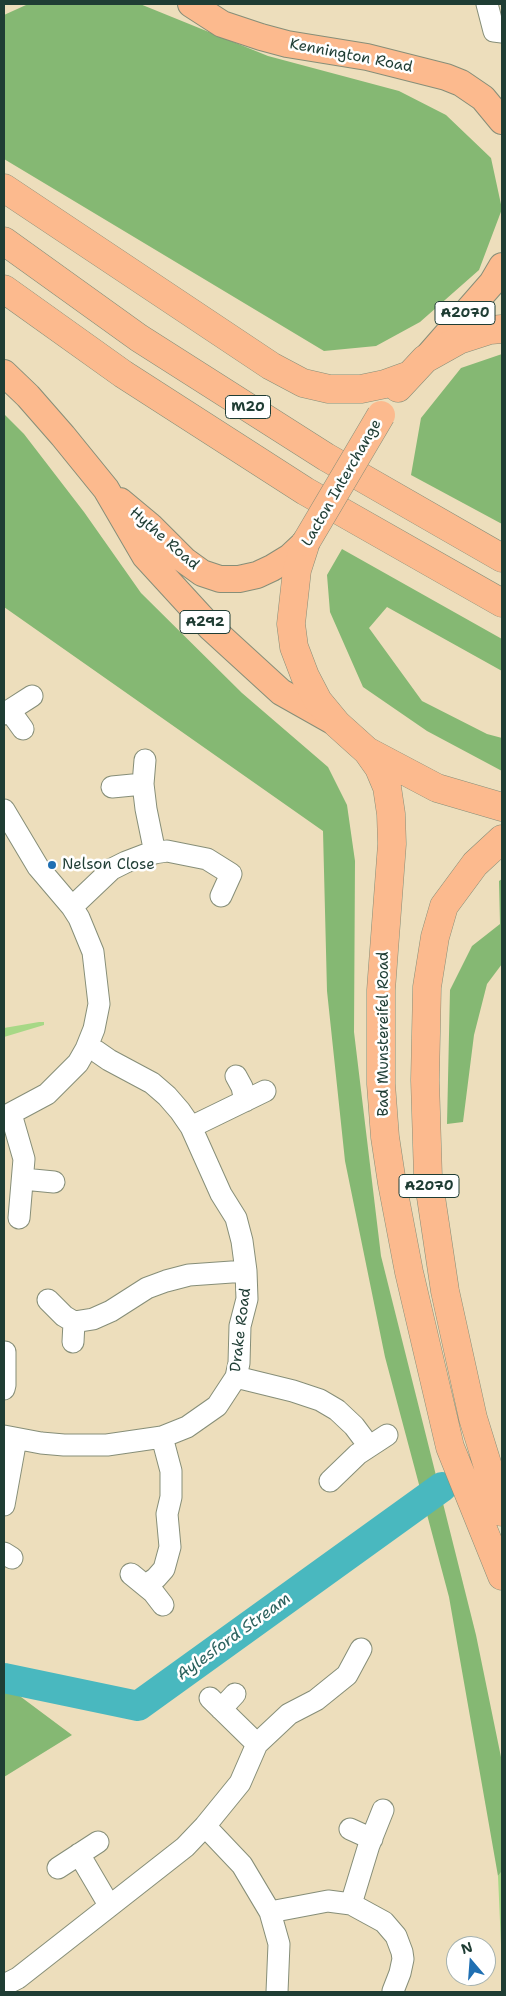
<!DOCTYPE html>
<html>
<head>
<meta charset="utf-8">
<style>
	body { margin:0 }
	#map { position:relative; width:506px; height:1996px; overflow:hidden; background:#eddebc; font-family:"Shantell Sans",sans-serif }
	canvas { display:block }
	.frame { position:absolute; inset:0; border:5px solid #1f3d34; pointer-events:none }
	.north { position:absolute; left:446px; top:1936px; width:50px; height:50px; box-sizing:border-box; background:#fff; border:1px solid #a5b1ae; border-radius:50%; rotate:342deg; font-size:14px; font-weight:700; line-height:20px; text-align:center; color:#1f3d34 }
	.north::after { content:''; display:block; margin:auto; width:18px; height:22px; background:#1f6fb2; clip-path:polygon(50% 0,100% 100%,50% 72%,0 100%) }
</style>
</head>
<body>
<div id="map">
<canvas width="506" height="1996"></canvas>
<div class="frame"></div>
<div class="north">N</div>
</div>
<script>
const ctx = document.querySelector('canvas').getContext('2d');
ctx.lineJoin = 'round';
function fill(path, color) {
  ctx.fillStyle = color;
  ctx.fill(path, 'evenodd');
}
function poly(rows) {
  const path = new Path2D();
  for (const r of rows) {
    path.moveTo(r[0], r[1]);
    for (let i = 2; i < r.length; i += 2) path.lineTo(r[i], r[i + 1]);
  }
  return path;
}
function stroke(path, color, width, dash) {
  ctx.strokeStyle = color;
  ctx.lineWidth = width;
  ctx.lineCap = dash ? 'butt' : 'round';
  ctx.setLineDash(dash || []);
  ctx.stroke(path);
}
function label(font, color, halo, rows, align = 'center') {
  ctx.font = font + ' "Shantell Sans",sans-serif';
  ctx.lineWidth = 5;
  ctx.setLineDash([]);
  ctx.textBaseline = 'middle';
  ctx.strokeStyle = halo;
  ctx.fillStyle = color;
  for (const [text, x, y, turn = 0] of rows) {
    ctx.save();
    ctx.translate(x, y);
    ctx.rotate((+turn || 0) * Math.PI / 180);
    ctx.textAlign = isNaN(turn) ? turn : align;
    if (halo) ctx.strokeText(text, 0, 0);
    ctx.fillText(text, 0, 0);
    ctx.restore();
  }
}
fill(poly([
	[39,1022,44,1022,44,1025,4,1037,4,1028],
	[502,1871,502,1968,498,1876]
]), '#a7d886');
fill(poly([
	[43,4,140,4,268,56,399,91,446,115,491,158,502,209,479,270,420,322,376,346,324,351,4,159,4,15,26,5],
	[502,354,502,524,411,475,421,418,461,368],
	[4,414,24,434,84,512,141,593,242,693,328,767,347,805,355,861,354,1032,381,1256,476,1635,502,1762,502,1871,498,1876,449,1597,385,1357,345,1161,327,991,323,831,4,607],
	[342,549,502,639,502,671,387,607,369,628,422,701,487,734,502,738,502,771,427,731,363,687,330,612,327,575],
	[502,879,502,964,487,984,474,1035,463,1122,447,1124,450,990,472,946,500,924,499,881],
	[4,1686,17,1694,72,1735,4,1777]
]), '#85b873');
stroke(poly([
	[4,1678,138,1706,442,1487]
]), '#49b8bf', 30);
const minor = poly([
	[487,4,494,31,502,32],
	[10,711,23,729],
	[4,714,32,696],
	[145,760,143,784,146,809,155,853],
	[112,787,143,784],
	[4,810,38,867,72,907,79,918,93,952,99,1004,94,1029,86,1049,78,1063,47,1094,4,1117],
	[72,907,112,869,126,862,147,854,167,851,207,859,231,874,221,896],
	[236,1076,242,1087,245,1101],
	[11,1114,24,1159,19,1218],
	[191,1127,265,1091],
	[23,1179,54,1182],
	[48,1300,64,1316,74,1322,93,1319,111,1311,147,1288,166,1281,189,1275,246,1271],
	[73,1342,74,1322],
	[236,1377,293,1391,320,1400,337,1410,354,1426,369,1446],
	[4,1389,5,1385,5,1352],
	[4,1436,41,1443,64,1445,107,1445,162,1437,187,1427,217,1406,236,1377,239,1363,240,1326,247,1299,246,1271,242,1241,236,1218,221,1194,191,1127,180,1111,167,1096,152,1083,109,1060,96,1051,86,1049],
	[330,1481,358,1454,387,1435],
	[4,1505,16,1439],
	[4,1553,12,1558],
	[131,1574,153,1592,163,1605],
	[146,1585,156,1578,164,1569,170,1547,167,1514,171,1497,171,1471,162,1437],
	[210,1698,257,1744],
	[221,1709,235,1694],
	[205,1826,242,1865,270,1912,279,1944,277,1992],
	[350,1829,372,1839],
	[79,1854,109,1905],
	[58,1868,98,1842],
	[351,1904,369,1845,383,1810],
	[270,1912,328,1901,351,1904,384,1922,396,1936,402,1952,403,1959,400,1973,393,1991],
	[4,1985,18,1978,185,1847,205,1826,240,1783,257,1744,289,1714,316,1700,347,1675,361,1649]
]);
const major = poly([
	[191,4,222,24,261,37,287,44,367,57,446,77,461,83,483,98,502,121],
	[429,355,492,283,502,266],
	[4,373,28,396,63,436,106,489,145,556,211,628,281,692,336,723],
	[120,501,150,526,184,560,202,573,220,579,239,579,257,575,272,568,290,557,306,542]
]);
const highway = poly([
	[4,188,271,366,303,383,329,389,361,389,385,384,410,375],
	[4,241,139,338,326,457,502,558],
	[4,289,123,374,305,491,502,603],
	[398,388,425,359,459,340,490,330,502,329],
	[306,542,297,570,291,624,294,647,305,676,318,701,337,724,367,751,437,788,502,807],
	[367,751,379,768,387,787,391,814,392,844,381,990,381,1084,385,1137,392,1183,409,1272,450,1447,502,1576],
	[502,839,475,864,444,906,435,937,427,987,425,1080,428,1177,445,1291,473,1418,502,1512]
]);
stroke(minor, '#868e78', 23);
stroke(major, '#868e78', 28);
stroke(highway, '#868e78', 29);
stroke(minor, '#fff', 21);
stroke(major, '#fcba8e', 26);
stroke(highway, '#fcba8e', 28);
const highwayBridge = poly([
	[306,542,381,415]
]);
stroke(highwayBridge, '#868e78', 29, []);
stroke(highwayBridge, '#fcba8e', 28);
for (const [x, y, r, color] of [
	[52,865,5,"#1f6fb2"]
]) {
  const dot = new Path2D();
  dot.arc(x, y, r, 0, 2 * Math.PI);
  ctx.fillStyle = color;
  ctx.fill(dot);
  stroke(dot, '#fff', 2);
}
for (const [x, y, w] of [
	[465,313,60],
	[248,407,45],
	[205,622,50],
	[429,1186,60]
]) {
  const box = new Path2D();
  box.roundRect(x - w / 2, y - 11.5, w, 23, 4);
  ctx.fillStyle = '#fff';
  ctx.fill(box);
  stroke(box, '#1f3d34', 1);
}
label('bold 14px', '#1f3d34', null, [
	["A2070",465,313],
	["M20",248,407],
	["A292",205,622],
	["A2070",429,1186]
]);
label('15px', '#1f3d34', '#fff', [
	["Kennington Road",351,56,11],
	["Lacton Interchange",342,483,-60],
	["Hythe Road",164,539,41],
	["Bad Munstereifel Road",384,1034,-90],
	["Drake Road",241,1330,-83]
]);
label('15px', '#1f3d34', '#fff', [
	["Nelson Close",62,865]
], 'left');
label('italic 16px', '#2c625e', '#fff', [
	["Aylesford Stream",234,1637,-36]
]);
</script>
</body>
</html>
